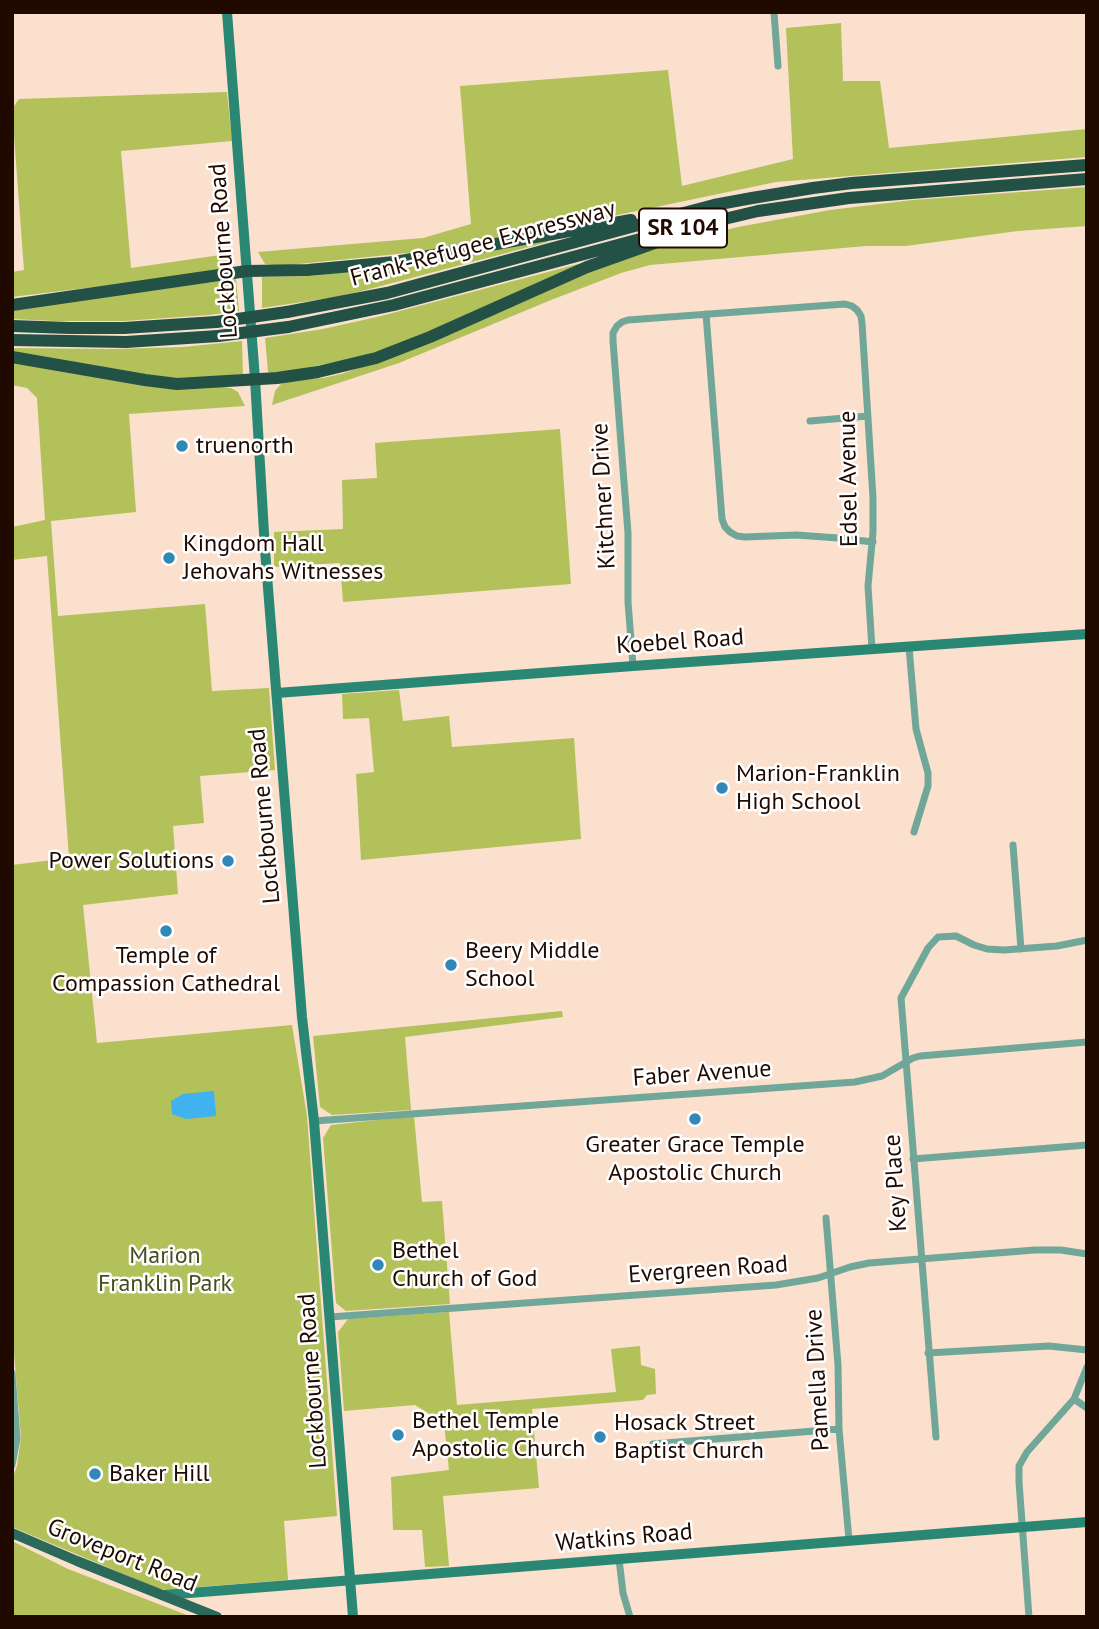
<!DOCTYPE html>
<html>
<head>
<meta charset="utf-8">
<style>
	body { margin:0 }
	#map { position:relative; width:1099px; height:1629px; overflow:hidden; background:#fae0cd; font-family:"PT Sans",sans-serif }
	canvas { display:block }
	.frame { position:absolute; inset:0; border:14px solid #200a00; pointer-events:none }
</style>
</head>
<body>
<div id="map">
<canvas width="1099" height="1629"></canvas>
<div class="frame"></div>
</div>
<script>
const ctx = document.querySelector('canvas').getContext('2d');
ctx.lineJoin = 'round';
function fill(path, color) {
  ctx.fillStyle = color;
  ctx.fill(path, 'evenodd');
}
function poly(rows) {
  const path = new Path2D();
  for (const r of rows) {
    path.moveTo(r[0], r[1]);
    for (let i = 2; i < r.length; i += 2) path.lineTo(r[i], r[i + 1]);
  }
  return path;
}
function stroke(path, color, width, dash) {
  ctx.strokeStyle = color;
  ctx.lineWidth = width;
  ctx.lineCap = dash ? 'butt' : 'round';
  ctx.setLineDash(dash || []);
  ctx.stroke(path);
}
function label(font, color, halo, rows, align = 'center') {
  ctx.font = font + ' "PT Sans",sans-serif';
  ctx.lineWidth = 5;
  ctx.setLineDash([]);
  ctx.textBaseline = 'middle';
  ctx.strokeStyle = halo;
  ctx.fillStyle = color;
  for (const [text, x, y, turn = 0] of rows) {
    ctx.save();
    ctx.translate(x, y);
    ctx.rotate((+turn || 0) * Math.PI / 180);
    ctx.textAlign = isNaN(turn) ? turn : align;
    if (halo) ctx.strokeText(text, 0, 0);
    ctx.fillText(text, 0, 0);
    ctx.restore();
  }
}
fill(poly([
	[841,23,843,81,880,81,889,148,1087,129,1087,157,776,182,550,229,437,250,279,266,265,264,258,252,423,238,471,224,460,86,668,70,682,186,793,159,786,28],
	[227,92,232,141,121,151,131,268,234,253,227,267,218,272,12,297,12,272,24,270,12,109,19,99],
	[1087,187,1087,226,1018,231,906,246,866,246,650,265,621,273,551,300,399,363,272,405,275,391,281,384,287,380,323,378,341,374,409,351,608,263,681,241,738,227,830,210,913,200],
	[547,240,548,242,343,296,262,308,262,277,313,276,360,270],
	[578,264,579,266,402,343,360,357,276,374,268,372,265,338,323,329,381,316],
	[236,279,239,311,209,315,124,321,54,321,12,319,12,309],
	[242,341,243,374,208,378,168,378,12,353,12,348,115,349,183,347],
	[12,362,231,388,238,392,245,406,129,414,136,512,51,521,58,616,205,604,212,691,269,688,275,770,200,776,204,823,173,826,178,894,83,905,97,1043,292,1025,307,1116,337,1516,284,1521,288,1580,198,1587,175,1591,159,1589,12,1527,12,1479,17,1466,21,1437,12,1329,12,865,69,858,47,556,12,560,12,527,45,520,37,398,27,388,12,385],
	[560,429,571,584,343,602,340,563,274,567,274,532,343,529,342,480,377,478,375,443],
	[399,690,403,721,449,716,452,747,574,738,581,839,361,860,356,774,374,772,369,718,343,719,342,694],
	[562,1011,563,1017,405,1037,411,1110,332,1115,320,1107,313,1036],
	[414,1116,422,1202,442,1201,450,1304,346,1311,336,1303,323,1138,331,1125],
	[449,1312,457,1405,616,1392,611,1349,640,1346,641,1365,655,1369,656,1394,647,1395,643,1400,532,1409,539,1488,443,1496,449,1566,425,1567,422,1530,393,1530,391,1477,449,1470,444,1423,415,1405,344,1411,338,1332,348,1319],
	[12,1541,68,1569,192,1617,12,1617]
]), '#b2c159');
fill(poly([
	[214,1091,216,1116,186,1119,172,1114,171,1101,183,1094]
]), '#3fb2ef');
stroke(poly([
	[774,12,778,66],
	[706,314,722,519,725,527,730,532,737,536,745,537,796,535,838,538,873,542],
	[810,421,868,416],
	[909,647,916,729,928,773,928,786,914,832],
	[633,666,628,602,628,533,613,341,613,333,617,326,622,322,628,320,845,304,852,306,857,310,861,316,862,323,873,498,873,532,868,586,872,649],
	[1013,845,1021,949],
	[314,1121,855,1082,882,1076,913,1058,920,1056,1087,1042],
	[913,1159,1087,1145],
	[826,1218,838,1365,839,1429,849,1540],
	[330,1317,776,1285,818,1278,850,1267,869,1263,1035,1250,1061,1250,1087,1254],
	[928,1353,1049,1346,1087,1350],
	[12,1373,17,1438,12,1465],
	[1074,1399,1087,1408],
	[936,1437,901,998,928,948,938,937,956,936,974,945,987,949,1004,950,1057,946,1087,940],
	[653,1444,839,1429],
	[619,1559,623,1593,630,1617],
	[1029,1617,1019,1482,1019,1466,1027,1452,1074,1399,1087,1367]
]), '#71a799', 7);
stroke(poly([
	[227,12,255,379,265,550,302,1017,314,1121,353,1617],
	[277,693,633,666,1087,634],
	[164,1595,1087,1522]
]), '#2a8774', 10);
stroke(poly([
	[12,1533,77,1561,217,1617]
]), '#2b695b', 10);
stroke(poly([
	[12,305,247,271,308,270,395,262,631,220],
	[287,312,387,293,642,224,714,205,752,198,813,188,852,183,1087,165],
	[12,326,70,328,124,328,216,322],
	[288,327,394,305,644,238,758,211,849,198,1087,179],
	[12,340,126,342,218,336],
	[12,357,145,380,177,384,277,378,318,372,376,358,430,337,587,267,660,241]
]), '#235146', 12);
stroke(poly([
	[216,322,287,312],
	[218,336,288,327]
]), '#235146', 12);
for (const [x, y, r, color] of [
	[182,446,7,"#3188b7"],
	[169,558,7,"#3188b7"],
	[722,788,7,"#3188b7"],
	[228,861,7,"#3188b7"],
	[166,931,7,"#3188b7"],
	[451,965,7,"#3188b7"],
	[695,1119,7,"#3188b7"],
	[378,1265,7,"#3188b7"],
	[398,1435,7,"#3188b7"],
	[600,1437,7,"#3188b7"],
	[95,1474,7,"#3188b7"]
]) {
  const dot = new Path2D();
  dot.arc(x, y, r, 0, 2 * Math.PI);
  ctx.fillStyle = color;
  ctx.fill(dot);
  stroke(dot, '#fff', 2.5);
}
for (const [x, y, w] of [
	[683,228,88]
]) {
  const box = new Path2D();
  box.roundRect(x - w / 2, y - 19.5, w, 39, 5);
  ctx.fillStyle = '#fff';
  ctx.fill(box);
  stroke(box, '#200a00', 2);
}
label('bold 23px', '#200a00', null, [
	["SR 104",683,228]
]);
label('24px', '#200a00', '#fff', [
	["Frank-Refugee Expressway",483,244,-15],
	["Lockbourne Road",224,251,-94],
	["Edsel Avenue",849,479,-91],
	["Kitchner Drive",604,496,-93],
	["Koebel Road",680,642,-4],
	["Lockbourne Road",265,816,-95],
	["Faber Avenue",702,1074,-4],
	["Key Place",896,1183,-94],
	["Evergreen Road",708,1270,-4],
	["Pamella Drive",818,1380,-93],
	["Lockbourne Road",313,1381,-94],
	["Watkins Road",624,1538,-5],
	["Groveport Road",122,1556,22]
]);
label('24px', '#200a00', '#fff', [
	["truenorth",196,446],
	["Kingdom Hall",183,544],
	["Jehovahs Witnesses",183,572],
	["Marion-Franklin",736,774],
	["High School",736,802],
	["Power Solutions",214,861,"right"],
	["Beery Middle",465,951],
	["School",465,979],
	["Temple of",166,956,"center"],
	["Compassion Cathedral",166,984,"center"],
	["Greater Grace Temple",695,1145,"center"],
	["Apostolic Church",695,1173,"center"],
	["Bethel",392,1251],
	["Church of God",392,1279],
	["Bethel Temple",412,1421],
	["Apostolic Church",412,1449],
	["Hosack Street",614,1423],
	["Baptist Church",614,1451],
	["Baker Hill",109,1474]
], 'left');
label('24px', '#464d21', '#fff', [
	["Marion",165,1256],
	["Franklin Park",165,1284]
]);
</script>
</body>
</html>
